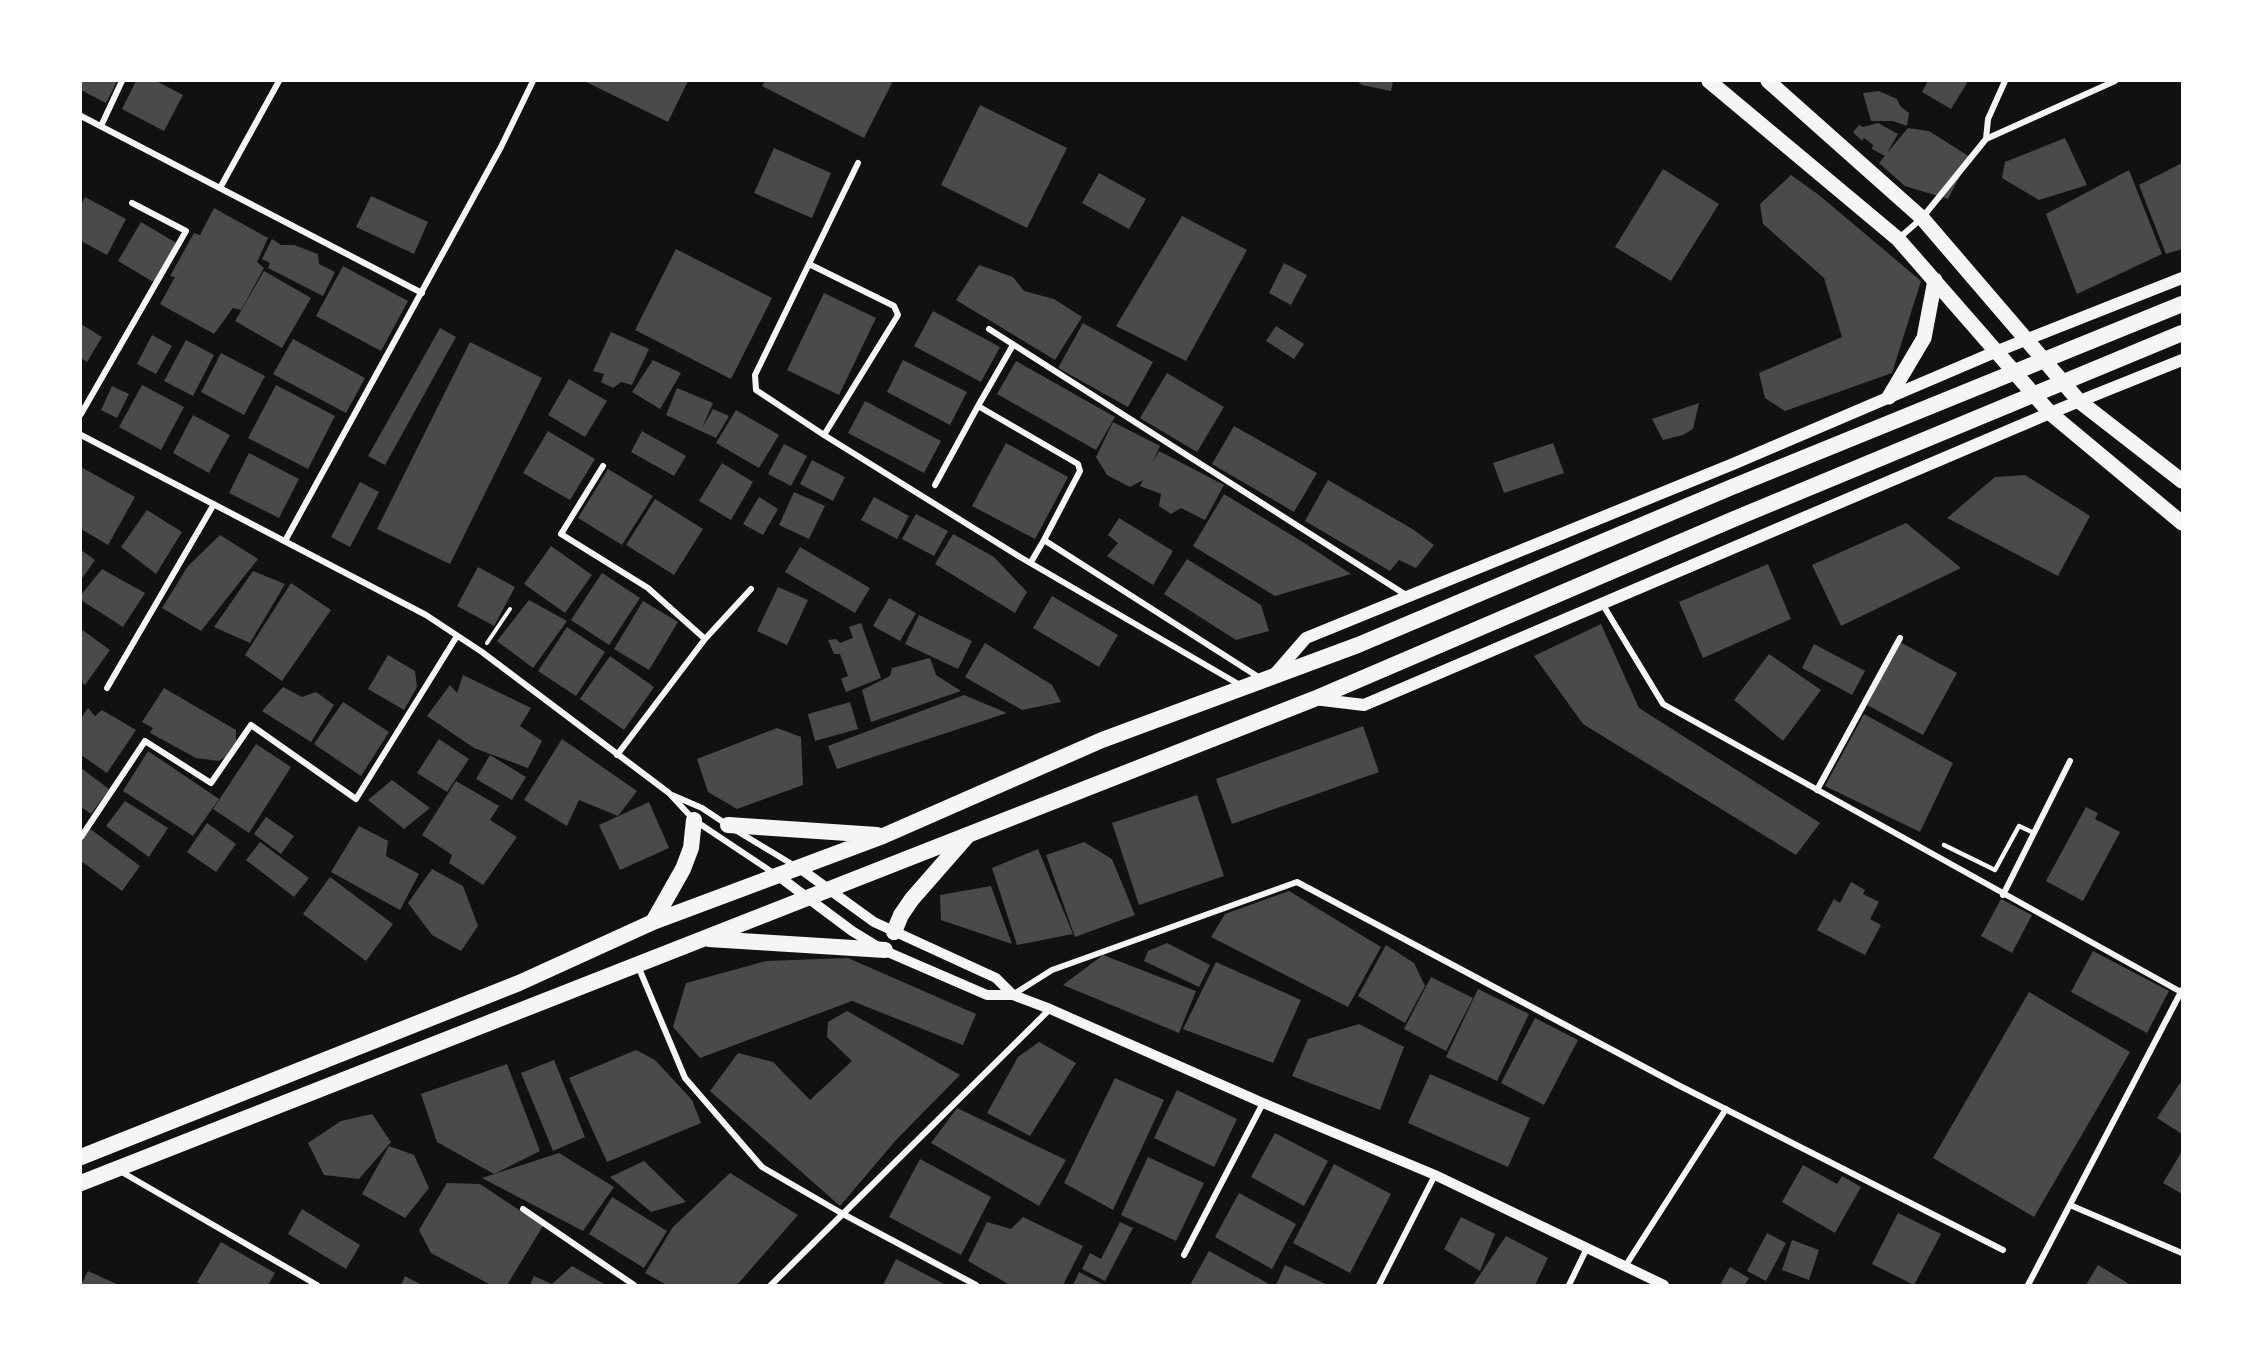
<!DOCTYPE html>
<html>
<head>
<meta charset="utf-8">
<style>
	body { margin:0 }
	#map { position:relative; width:2263px; height:1366px; overflow:hidden; background:#111; font-family:"IBM Plex Serif",serif }
	canvas { display:block }
	.frame { position:absolute; inset:0; border:82px solid #fff; pointer-events:none }
</style>
</head>
<body>
<div id="map">
<canvas width="2263" height="1366"></canvas>
<div class="frame"></div>
</div>
<script>
const ctx = document.querySelector('canvas').getContext('2d');
ctx.lineJoin = 'round';
function fill(path, color) {
  ctx.fillStyle = color;
  ctx.fill(path, 'evenodd');
}
function poly(rows) {
  const path = new Path2D();
  for (const r of rows) {
    path.moveTo(r[0], r[1]);
    for (let i = 2; i < r.length; i += 2) path.lineTo(r[i], r[i + 1]);
  }
  return path;
}
function stroke(path, color, width, dash) {
  ctx.strokeStyle = color;
  ctx.lineWidth = width;
  ctx.lineCap = dash ? 'butt' : 'round';
  ctx.setLineDash(dash || []);
  ctx.stroke(path);
}
fill(poly([
	[81,81,117,81,106,103,81,90],
	[136,81,156,81,183,95,164,131,122,109],
	[584,81,688,81,668,122],
	[765,81,893,81,864,138,762,86],
	[1357,81,1393,81,1391,91,1362,85],
	[1928,81,1964,81,1967,83,1951,109,1922,92],
	[1879,91,1897,99,1900,106,1909,113,1907,126,1893,121,1871,121,1863,93],
	[980,105,1067,148,1027,228,941,185],
	[1878,123,1898,134,1887,153,1908,128,1929,131,1970,157,1948,199,1905,186,1879,163,1885,156,1872,149,1873,145,1864,138,1862,141,1853,132,1859,125,1863,127],
	[2065,138,2087,185,2039,200,2002,178,2005,162],
	[774,148,831,173,812,218,754,193],
	[2182,163,2182,249,2166,254,2139,185],
	[1663,169,1719,204,1671,281,1615,247],
	[2129,170,2162,254,2077,294,2046,214],
	[1099,173,1146,199,1129,229,1082,203],
	[1791,175,1819,195,1921,281,1892,373,1785,411,1765,398,1759,373,1842,337,1824,278,1763,224,1760,204],
	[371,196,428,222,414,254,356,227],
	[85,197,126,219,107,255,81,241,81,205],
	[214,208,268,238,257,262,264,268,241,310,233,308,214,334,160,304,175,277,170,276,194,233,200,235],
	[1182,216,1247,250,1186,361,1116,326],
	[141,222,178,244,155,283,118,261],
	[272,239,281,245,294,245,318,254,319,264,335,272,323,296,268,268,270,263,262,259],
	[676,249,772,298,731,379,635,330],
	[1284,263,1307,275,1291,305,1269,293],
	[979,265,1013,277,1024,291,1054,299,1082,317,1055,360,956,300],
	[343,266,408,301,381,351,316,316],
	[264,271,311,298,282,348,235,321],
	[824,293,876,318,839,395,787,370],
	[933,311,1000,347,981,382,914,346],
	[1083,323,1153,362,1128,407,1058,368],
	[81,324,102,337,87,362,81,358],
	[1276,326,1304,344,1294,359,1266,341],
	[440,328,456,337,385,465,368,456],
	[611,332,649,349,632,385,621,382,613,388,601,382,604,374,593,371],
	[152,335,172,346,156,374,137,364],
	[293,339,365,378,346,413,273,374],
	[186,340,214,355,193,396,164,381],
	[470,342,542,378,450,564,377,529],
	[221,353,265,376,244,415,201,392],
	[653,360,681,373,660,409,632,392],
	[903,360,967,392,950,425,887,392],
	[1016,361,1115,417,1096,450,997,394],
	[1167,373,1224,407,1197,452,1140,418],
	[569,379,607,401,585,437,548,415],
	[142,385,184,407,161,450,119,427],
	[276,385,335,416,308,469,248,438],
	[112,386,129,394,117,418,101,410],
	[677,388,713,403,702,428,713,409,729,416,716,438,666,415],
	[865,401,941,441,924,473,848,433],
	[1699,403,1693,429,1683,435,1663,440,1652,419],
	[736,410,779,435,759,468,716,443],
	[193,415,230,435,209,473,173,453],
	[1113,422,1160,446,1152,463,1159,451,1224,485,1205,520,1181,508,1171,514,1159,506,1161,494,1140,486,1143,480,1130,487,1107,475,1096,457],
	[1234,426,1317,473,1294,512,1212,464],
	[548,431,595,459,570,500,523,473],
	[642,431,686,456,674,476,631,452],
	[1006,443,1068,477,1035,539,972,506],
	[1553,443,1564,473,1504,493,1493,463],
	[784,444,807,456,791,486,768,474],
	[249,453,299,479,279,518,229,493],
	[812,460,845,477,833,501,800,484],
	[722,463,753,482,731,520,699,501],
	[81,467,135,497,108,545,81,529],
	[608,469,653,496,622,545,578,518],
	[2025,475,2090,516,2058,576,1947,518,1995,477],
	[1328,480,1414,530,1434,545,1416,568,1399,560,1390,571,1305,521],
	[360,482,379,492,350,547,331,537],
	[794,492,825,506,809,539,779,525],
	[1224,494,1306,544,1351,574,1275,596,1193,546],
	[759,497,778,509,763,535,743,524],
	[874,497,909,516,897,539,861,520],
	[655,499,703,529,674,575,626,545],
	[147,510,182,532,156,574,121,547],
	[916,514,948,531,934,556,902,539],
	[1119,518,1173,551,1153,585,1107,556,1118,543,1108,535],
	[1906,523,1961,568,1841,626,1812,565],
	[953,534,994,557,1027,592,1015,613,935,564],
	[220,535,258,559,201,631,162,608,188,566],
	[551,546,592,575,565,613,524,584],
	[800,547,870,588,855,613,785,572],
	[81,550,95,560,81,580],
	[1187,559,1261,605,1269,631,1236,640,1164,594],
	[1768,564,1791,619,1703,658,1679,602],
	[478,567,515,587,494,626,457,606],
	[102,569,145,593,123,627,81,600,81,595],
	[253,571,285,584,250,643,214,627],
	[602,573,640,598,609,645,571,620],
	[291,583,331,610,282,681,245,655],
	[778,587,808,600,787,645,757,631],
	[1052,596,1118,635,1099,667,1033,628],
	[889,598,916,613,900,641,873,626],
	[529,600,567,621,533,668,497,641],
	[643,601,678,622,649,670,614,649],
	[919,615,972,641,958,669,905,644],
	[861,623,881,678,846,692,841,679,848,676,840,654,834,654,828,640,836,639,840,643,853,638,849,627],
	[1601,624,1639,708,1820,823,1796,855,1583,724,1534,656],
	[567,627,605,652,576,696,538,671],
	[81,629,110,650,85,685,81,682],
	[1900,642,1957,673,1923,735,1867,705],
	[985,643,1052,685,1061,702,1022,710,965,677],
	[1814,644,1865,671,1852,695,1802,668],
	[1769,654,1821,690,1783,741,1734,700],
	[388,655,415,671,417,687,404,710,368,689],
	[610,656,654,687,624,730,580,699],
	[930,658,936,675,961,691,871,722,862,690,890,676,892,668],
	[463,675,531,708,520,726,542,741,528,768,474,748,427,716,450,685,457,693],
	[283,687,302,697,316,692,334,705,311,742,262,711],
	[164,688,236,730,236,741,225,757,219,761,196,758,150,733,153,728,142,722],
	[964,695,1007,713,837,769,828,746],
	[343,702,389,732,361,776,314,744],
	[850,702,858,729,815,741,808,714],
	[88,708,95,716,102,710,136,730,107,773,81,755,81,718],
	[1864,714,1953,763,1920,832,1825,786],
	[1363,726,1379,772,1232,824,1216,779],
	[777,728,801,737,803,785,737,809,708,792,697,759],
	[439,739,469,759,447,792,417,773],
	[562,739,637,791,618,816,579,800,567,826,524,800],
	[256,744,291,767,249,833,213,809],
	[148,751,219,799,193,836,123,791],
	[490,755,526,777,512,800,476,779],
	[81,768,109,789,91,814,81,807],
	[392,780,430,808,404,829,368,800],
	[456,781,499,806,490,820,517,837,483,885,449,863,452,855,422,835],
	[1197,795,1224,876,1139,905,1112,823],
	[125,801,168,828,149,857,106,826],
	[649,802,669,848,620,870,599,825],
	[2086,807,2098,813,2095,819,2120,832,2083,901,2046,881],
	[266,817,294,836,281,854,254,834],
	[207,823,236,844,216,872,187,852],
	[359,826,388,841,386,856,419,874,400,910,331,872],
	[89,828,140,866,122,891,81,861,81,840],
	[260,842,309,878,294,897,246,860],
	[1084,842,1112,859,1135,915,1075,937,1046,855],
	[1038,849,1073,934,1017,945,992,868],
	[432,869,463,886,478,926,461,951,432,935,408,903],
	[330,877,393,924,366,961,303,914],
	[1851,882,1865,890,1863,894,1879,902,1870,919,1881,925,1865,955,1817,930,1834,899,1840,903],
	[991,886,1012,944,941,920,940,895],
	[1289,891,1381,947,1348,1007,1211,937,1225,914],
	[2001,899,2032,915,2012,953,1981,936],
	[1167,943,1210,965,1199,987,1144,961,1148,951],
	[1386,945,1414,963,1425,986,1405,1023,1358,996],
	[2093,951,2169,991,2147,1033,2071,992],
	[1103,955,1196,991,1179,1033,1063,985],
	[848,958,976,1014,963,1045,852,1001,700,1058,673,1027,686,983,766,961],
	[1216,962,1301,1000,1273,1063,1183,1029],
	[1431,977,1473,998,1446,1051,1404,1029],
	[1478,989,1529,1014,1497,1081,1446,1057],
	[2029,992,2130,1052,2034,1217,1933,1158],
	[847,1011,960,1075,896,1140,840,1206,710,1091,738,1053,773,1062,810,1100,852,1061,827,1037,828,1022],
	[1535,1018,1578,1040,1544,1105,1501,1083],
	[1359,1024,1404,1047,1380,1110,1292,1076,1308,1039],
	[1039,1042,1076,1063,1030,1136,987,1113,1018,1057],
	[636,1050,655,1060,692,1100,701,1123,607,1162,569,1078],
	[554,1060,585,1137,553,1151,521,1073],
	[507,1064,540,1151,494,1174,437,1142,421,1094],
	[1430,1074,1530,1118,1508,1167,1408,1123],
	[1115,1078,1164,1100,1113,1210,1064,1183],
	[2180,1083,2182,1084,2182,1134,2157,1118],
	[1177,1090,1237,1119,1214,1167,1154,1138],
	[957,1108,1066,1160,1039,1206,931,1143],
	[372,1114,391,1142,359,1179,324,1175,308,1143,341,1121],
	[1275,1133,1328,1161,1304,1206,1251,1177],
	[389,1146,414,1155,429,1188,405,1218,362,1194],
	[2182,1151,2182,1194,2163,1183],
	[559,1153,614,1187,583,1231,482,1178],
	[1148,1157,1204,1183,1176,1241,1121,1215],
	[920,1159,991,1197,961,1255,889,1217],
	[644,1161,686,1202,651,1212,610,1177],
	[1334,1164,1391,1194,1350,1273,1293,1243],
	[1803,1165,1837,1184,1842,1176,1861,1187,1835,1233,1782,1202],
	[730,1173,798,1215,737,1285,667,1285,645,1273,673,1227],
	[447,1183,480,1184,543,1226,507,1285,491,1285,431,1253,419,1230],
	[1239,1193,1296,1224,1272,1269,1215,1237],
	[612,1197,667,1231,644,1268,589,1234],
	[302,1209,360,1245,346,1269,288,1234],
	[1898,1213,1941,1234,1914,1285,1872,1264],
	[1023,1217,1083,1246,1063,1285,1010,1285,968,1261,987,1222,1011,1229],
	[1461,1217,1495,1234,1480,1271,1444,1249],
	[1120,1222,1133,1228,1105,1281,1082,1269,1090,1253,1101,1259],
	[1767,1233,1786,1243,1766,1281,1747,1271],
	[1506,1236,1548,1258,1535,1285,1473,1285],
	[1792,1240,1819,1250,1809,1280,1782,1270],
	[221,1242,275,1273,268,1285,202,1285,197,1282],
	[1209,1251,1271,1285,1190,1285],
	[896,1259,946,1285,883,1285],
	[1285,1265,1328,1285,1276,1285],
	[2098,1265,2131,1285,2086,1285],
	[572,1266,606,1285,530,1285,534,1276,552,1284],
	[1730,1267,1749,1278,1745,1285,1720,1285],
	[88,1271,119,1285,81,1285],
	[1079,1272,1104,1285,1073,1285],
	[405,1276,422,1285,401,1285]
]), '#4a4a4a');
stroke(poly([
	[487,643,510,609]
]), '#f5f5f5', 4);
stroke(poly([
	[1944,845,1995,870,2019,826,2034,833]
]), '#f5f5f5', 4.5);
stroke(poly([
	[81,116,422,293],
	[101,126,122,81],
	[1986,139,1988,119,2005,81],
	[858,163,755,375,756,390,824,435,1020,557,1240,685],
	[220,188,279,81],
	[1898,239,1922,218,1986,139,2115,81],
	[809,264,894,306,898,315,824,435],
	[989,329,1406,595],
	[978,406,1013,345],
	[81,414,186,231,132,203],
	[81,435,426,615,482,652,669,793,694,820,775,874],
	[603,466,561,534,648,588,705,639],
	[935,485,978,406,1078,464,1080,471,1044,540,1260,678],
	[285,541,501,147,533,81],
	[1031,562,1044,540],
	[1603,605,1663,704,2181,992],
	[107,688,214,504],
	[617,755,705,639,751,589],
	[1817,790,1900,638],
	[672,795,702,808,726,824],
	[737,831,795,866],
	[81,837,145,741,211,783,251,725,356,799,457,636],
	[2003,895,2070,761],
	[638,966,685,1078,762,1167,843,1214,976,1285],
	[1014,994,1052,970,1297,882,1678,1085,2003,1250],
	[120,1171,317,1285],
	[2070,1205,2182,1253],
	[523,1209,634,1285],
	[1184,1255,1263,1103],
	[1626,1265,1726,1109],
	[771,1285,1050,1009],
	[1379,1285,1435,1175],
	[1569,1285,1587,1248],
	[2028,1285,2182,990]
]), '#f5f5f5', 6);
stroke(poly([
	[798,867,874,922,996,978,1013,995],
	[777,875,852,931,883,950,987,995,1013,995,1050,1009,1263,1103,1435,1175,1664,1285]
]), '#f5f5f5', 10);
stroke(poly([
	[1273,676,1306,638,1733,464,1995,352,2182,278],
	[1314,699,1364,705,2050,413,2182,360]
]), '#f5f5f5', 12);
stroke(poly([
	[1709,81,1898,239,2050,413,2182,523],
	[1768,81,1922,218,2079,401,2182,481],
	[1889,397,1924,338,1935,280]
]), '#f5f5f5', 15);
stroke(poly([
	[728,825,877,835],
	[653,922,683,869,691,848,694,820],
	[894,932,901,915,912,899,968,835],
	[709,939,885,950],
	[81,1157,519,983,653,922,883,836,1102,740,1358,645,1732,487,2182,304],
	[81,1183,1314,699,1734,519,2182,333]
]), '#f5f5f5', 16);
</script>
</body>
</html>
